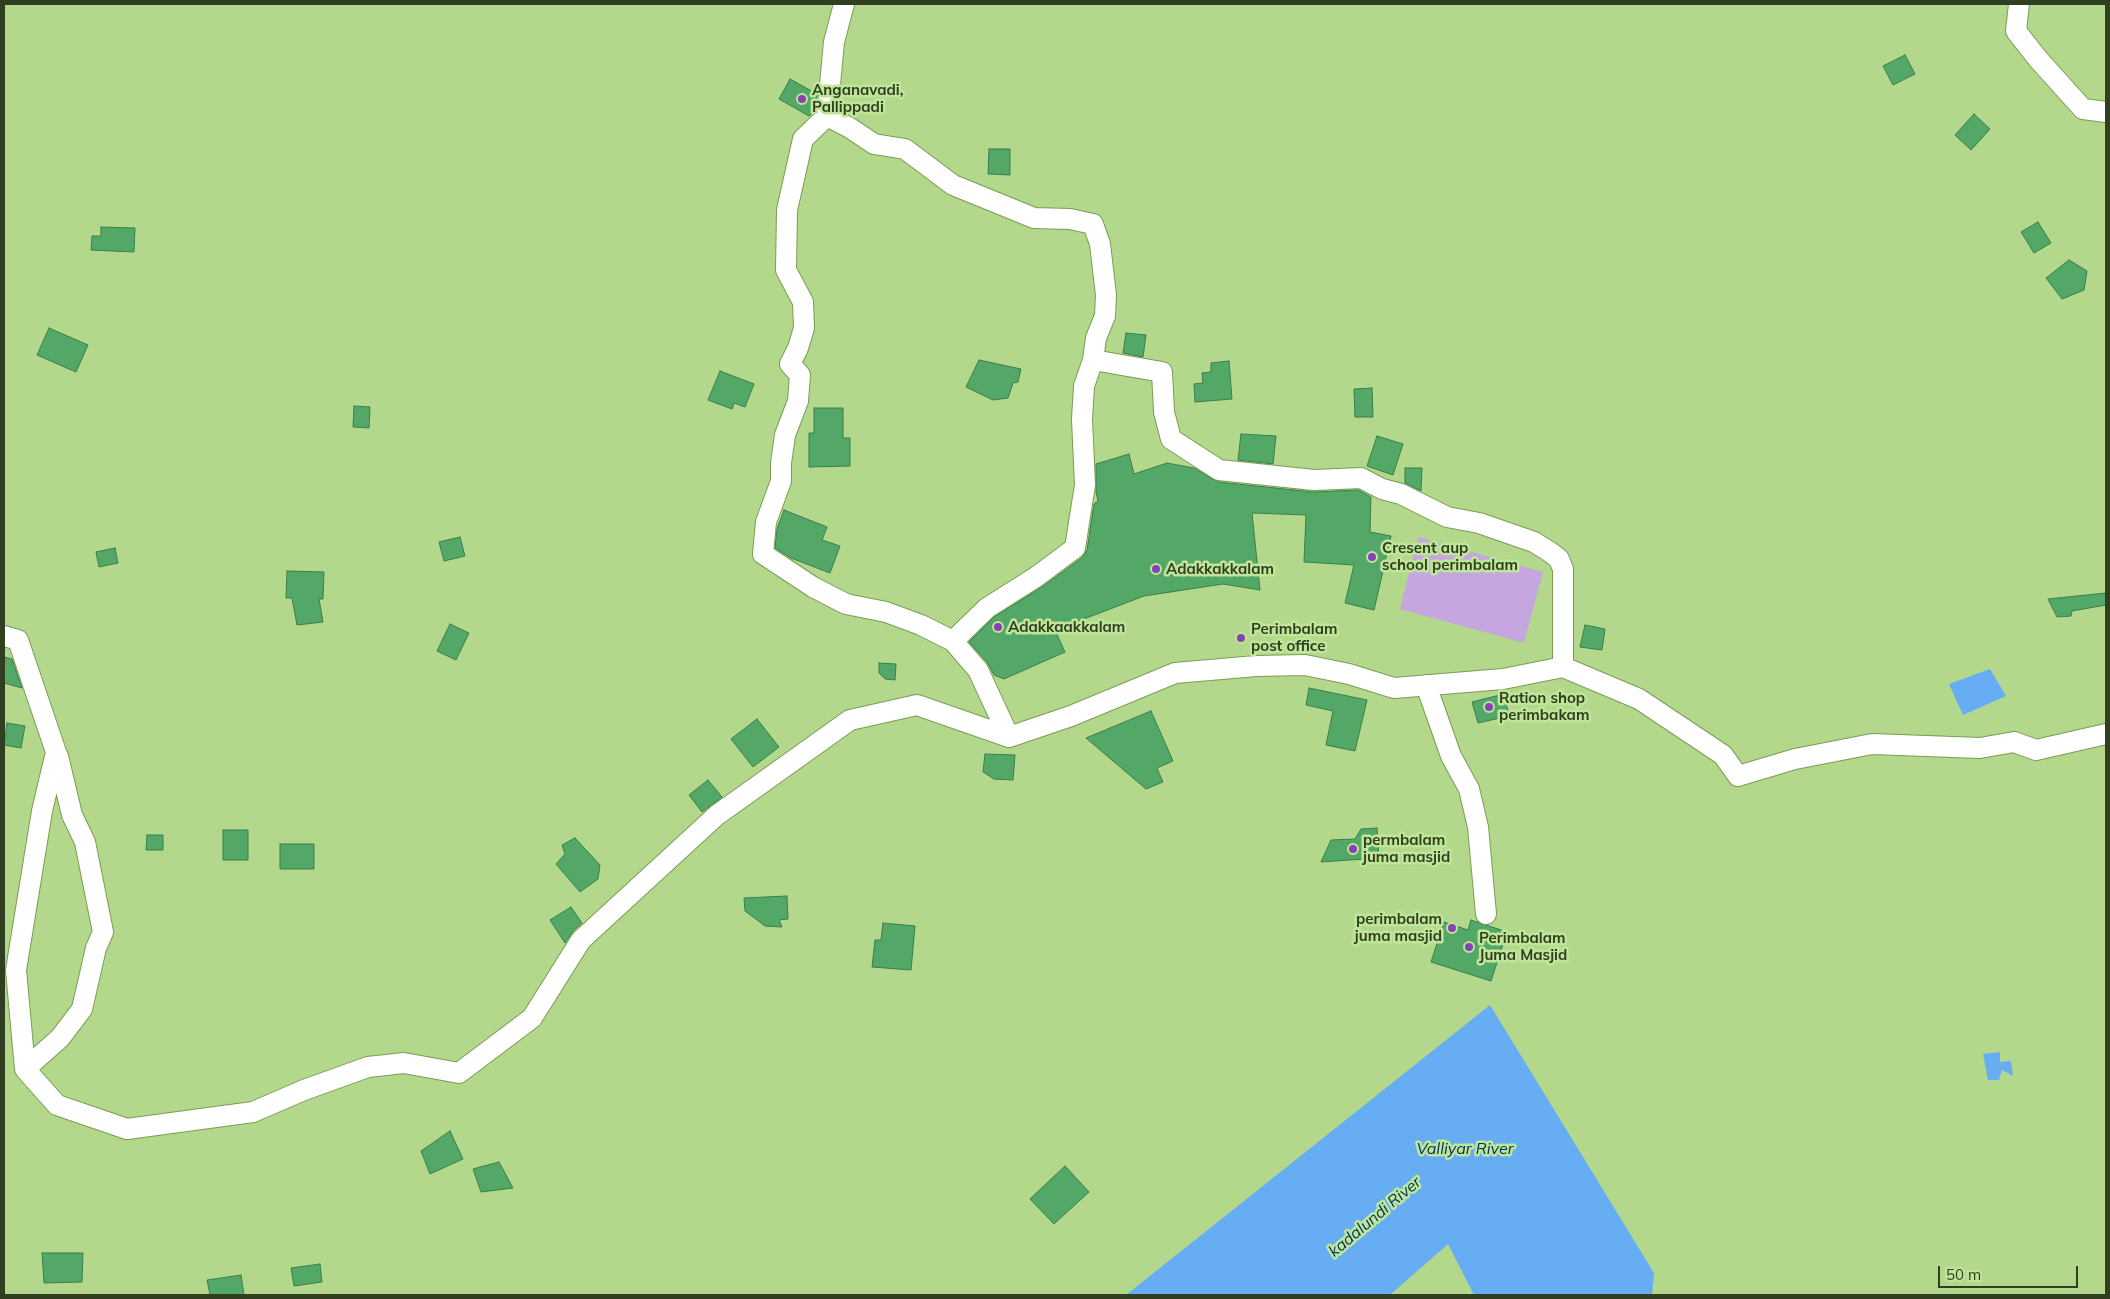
<!DOCTYPE html>
<html>
<head>
<meta charset="utf-8">
<style>
	body { margin:0 }
	#map { position:relative; width:2110px; height:1299px; overflow:hidden; background:#b3d88c; font-family:Mulish,sans-serif }
	canvas { display:block }
	.frame { position:absolute; inset:0; border:5px solid #303f20; pointer-events:none }
	.scale { position:absolute; left:1938px; top:1266px; width:140px; height:22px; box-sizing:border-box; border:2px solid #303f20; border-top:0; padding-left:6px; font-size:15px; line-height:18px; white-space:nowrap; color:#303f20; -webkit-text-stroke:4px #bfe599; paint-order:stroke }
</style>
</head>
<body>
<div id="map">
<canvas width="2110" height="1299"></canvas>
<div class="frame"></div>
<div class="scale">50 m</div>
</div>
<script>
const ctx = document.querySelector('canvas').getContext('2d');
ctx.lineJoin = 'round';
function fill(path, color) {
  ctx.fillStyle = color;
  ctx.fill(path, 'evenodd');
}
function poly(rows) {
  const path = new Path2D();
  for (const r of rows) {
    path.moveTo(r[0], r[1]);
    for (let i = 2; i < r.length; i += 2) path.lineTo(r[i], r[i + 1]);
  }
  return path;
}
function stroke(path, color, width, dash) {
  ctx.strokeStyle = color;
  ctx.lineWidth = width;
  ctx.lineCap = dash ? 'butt' : 'round';
  ctx.setLineDash(dash || []);
  ctx.stroke(path);
}
function label(font, color, halo, rows, align = 'center') {
  ctx.font = font + ' Mulish,sans-serif';
  ctx.lineWidth = 5;
  ctx.setLineDash([]);
  ctx.textBaseline = 'middle';
  ctx.strokeStyle = halo;
  ctx.fillStyle = color;
  for (const [text, x, y, turn = 0] of rows) {
    ctx.save();
    ctx.translate(x, y);
    ctx.rotate((+turn || 0) * Math.PI / 180);
    ctx.textAlign = isNaN(turn) ? turn : align;
    if (halo) ctx.strokeText(text, 0, 0);
    ctx.fillText(text, 0, 0);
    ctx.restore();
  }
}
fill(poly([
	[1418,537,1543,572,1524,643,1400,609]
]), '#c5a6de');
fill(poly([
	[1990,669,2006,696,1963,715,1949,684],
	[1490,1005,1654,1273,1652,1295,1474,1295,1448,1244,1390,1295,1126,1295],
	[2000,1052,2000,1062,2011,1061,2013,1076,2002,1070,1999,1080,1988,1080,1983,1054]
]), '#66adf4');
const building = poly([
	[1905,55,1915,74,1893,85,1883,66,1905,55],
	[790,79,817,94,816,110,809,116,779,99,790,79],
	[1974,114,1990,129,1971,150,1955,135,1974,114],
	[989,149,1010,149,1010,175,988,174,989,149],
	[2038,222,2051,243,2034,253,2021,232,2038,222],
	[101,227,135,228,134,252,91,250,92,236,101,236,101,227],
	[2069,260,2087,271,2084,290,2062,299,2046,278,2069,260],
	[49,328,88,345,76,372,37,355,49,328],
	[1126,333,1146,335,1143,357,1123,353,1126,333],
	[979,360,1021,369,1018,382,1013,383,1008,398,993,400,966,387,979,360],
	[1229,361,1232,399,1195,402,1194,384,1203,383,1202,373,1211,372,1211,363,1229,361],
	[720,371,754,384,745,407,734,403,732,409,708,400,720,371],
	[1372,388,1373,417,1355,417,1354,389,1372,388],
	[354,406,370,407,369,428,353,427,354,406],
	[814,408,843,408,843,438,850,438,850,466,809,467,809,433,814,433,814,408],
	[1241,434,1276,436,1273,464,1238,460,1241,434],
	[1377,436,1403,444,1393,475,1367,466,1377,436],
	[1129,454,1134,474,1167,463,1194,468,1218,482,1313,492,1358,490,1371,497,1370,532,1391,536,1374,610,1345,603,1354,565,1304,562,1306,515,1252,513,1260,590,1223,584,1144,596,1055,630,1065,652,1004,679,994,675,987,662,969,642,994,617,1042,587,1083,557,1087,550,1094,504,1098,501,1096,492,1096,464,1129,454],
	[1405,468,1422,468,1421,491,1405,483,1405,468],
	[784,510,827,527,822,540,840,546,830,573,791,558,775,548,777,529,784,510],
	[460,537,465,556,444,561,439,542,460,537],
	[115,548,118,563,99,567,96,552,115,548],
	[287,571,324,572,323,599,319,599,323,622,297,625,292,598,286,598,287,571],
	[2106,593,2106,605,2072,611,2071,616,2057,617,2048,599,2106,593],
	[450,624,469,633,456,660,437,651,450,624],
	[1585,625,1605,629,1602,650,1580,647,1585,625],
	[4,657,12,659,22,688,4,683,4,657],
	[879,663,896,664,895,680,885,679,879,673,879,663],
	[1309,688,1367,700,1355,751,1326,745,1333,711,1306,705,1309,688],
	[1504,694,1509,716,1478,723,1472,702,1504,694],
	[1151,711,1173,761,1157,768,1163,782,1146,789,1086,738,1151,711],
	[757,719,779,747,753,767,731,739,757,719],
	[7,723,25,726,21,748,4,745,7,723],
	[985,754,1015,755,1013,780,994,779,983,772,985,754],
	[708,780,722,797,702,812,689,795,708,780],
	[1377,828,1379,858,1321,862,1331,840,1355,839,1361,829,1377,828],
	[223,830,248,830,248,860,223,860,223,830],
	[147,835,163,835,163,850,146,850,147,835],
	[575,838,600,865,598,879,580,892,556,864,565,854,562,845,575,838],
	[280,844,314,844,314,869,280,869,280,844],
	[787,896,788,919,779,920,782,927,765,926,745,911,744,898,787,896],
	[571,907,582,923,573,931,565,943,550,920,571,907],
	[1471,920,1507,932,1491,981,1431,962,1444,922,1468,930,1471,920],
	[883,923,915,926,911,970,872,967,875,940,881,940,883,923],
	[450,1131,463,1159,430,1174,421,1151,450,1131],
	[499,1162,513,1188,481,1192,473,1169,499,1162],
	[1065,1166,1089,1192,1054,1224,1030,1199,1065,1166],
	[42,1253,83,1253,82,1282,44,1283,42,1253],
	[320,1264,322,1282,294,1286,291,1268,320,1264],
	[241,1275,244,1295,210,1295,207,1280,241,1275]
]);
fill(building, '#53a868');
stroke(building, '#387f4b', 1);
const minor = poly([
	[2019,4,2016,31,2038,59,2083,109,2106,112],
	[827,116,850,128,874,144,905,149,953,185,1034,218,1070,219,1093,224,1100,244,1106,295,1105,316,1096,338,1093,360,1162,372,1164,412,1171,439,1219,470,1314,480,1361,478,1382,489,1401,494,1447,517,1479,523,1534,542,1550,552,1559,559,1563,569,1563,667],
	[827,116,803,139,787,210,786,270,803,302,804,328,798,348,790,364,800,375,798,401,785,435,781,463,781,481,766,522,763,554,813,587,846,604,886,612,921,625,953,641,978,670,1009,737],
	[827,116,834,42,844,4],
	[4,636,18,640,56,752,42,811,16,970,25,1069,57,1105,127,1129,253,1112,304,1090,368,1067,404,1063,459,1073,532,1018,581,940,717,815,850,720,917,705,1009,737,1071,716,1175,673,1256,666,1305,665,1349,674,1394,688,1503,679,1563,667,1639,699,1723,755,1738,776,1795,759,1872,744,1980,748,2014,742,2036,750,2106,734],
	[953,641,987,608,1036,577,1075,548,1085,485,1082,419,1084,386,1093,360],
	[1426,685,1451,756,1469,789,1478,827,1486,914],
	[25,1069,60,1038,82,1009,96,948,103,932,85,842,72,815,58,756]
]);
stroke(minor, '#7a9d54', 22);
stroke(minor, '#fff', 20);
for (const [x, y, r, color] of [
	[802,99,5,"#8841b4"],
	[1372,557,5,"#8841b4"],
	[1156,569,5,"#8841b4"],
	[998,627,5,"#8841b4"],
	[1241,638,5,"#8841b4"],
	[1489,707,5,"#8841b4"],
	[1353,849,5,"#8841b4"],
	[1452,928,5,"#8841b4"],
	[1469,947,5,"#8841b4"]
]) {
  const dot = new Path2D();
  dot.arc(x, y, r, 0, 2 * Math.PI);
  ctx.fillStyle = color;
  ctx.fill(dot);
  stroke(dot, '#bfe599', 2);
}
label('bold 15px', '#303f20', '#bfe599', [
	["Anganavadi,",812,90],
	["Pallippadi",812,107],
	["Cresent aup",1382,548],
	["school perimbalam",1382,565],
	["Adakkakkalam",1166,569],
	["Adakkaakkalam",1008,627],
	["Perimbalam",1251,629],
	["post office",1251,646],
	["Ration shop",1499,698],
	["perimbakam",1499,715],
	["permbalam",1363,840],
	["juma masjid",1363,857],
	["perimbalam",1442,919,"right"],
	["juma masjid",1442,936,"right"],
	["Perimbalam",1479,938],
	["Juma Masjid",1479,955]
], 'left');
label('italic 16px', '#003460', '#bfe599', [
	["Valliyar River",1465,1149],
	["kadalundi River",1375,1217,-40]
]);
</script>
</body>
</html>
